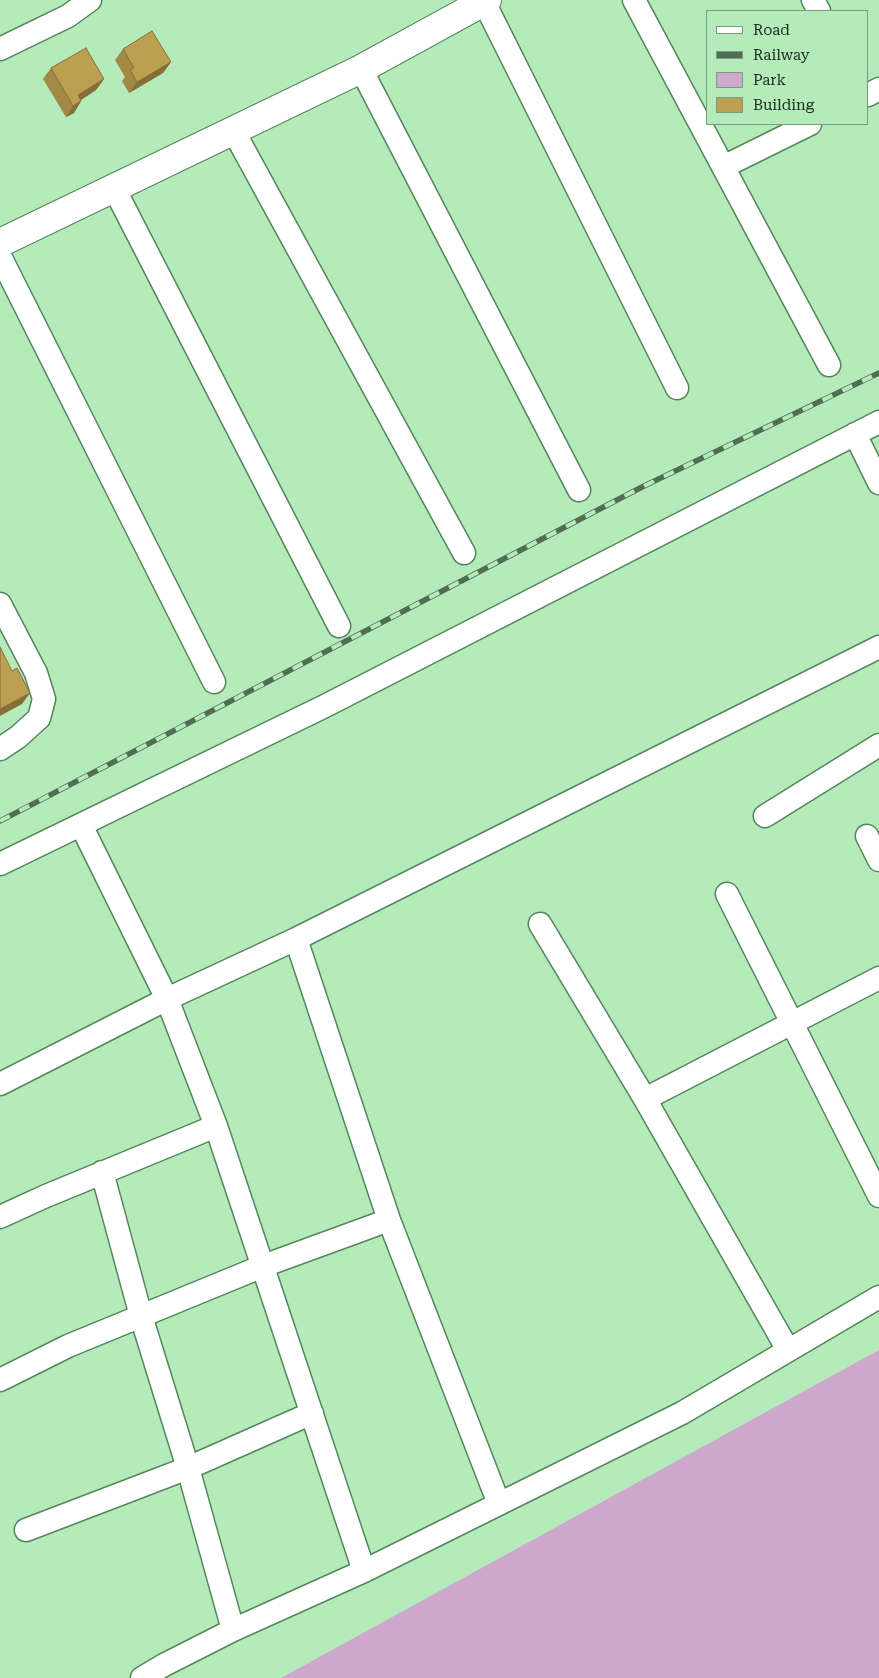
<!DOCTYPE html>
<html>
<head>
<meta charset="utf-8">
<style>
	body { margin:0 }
	#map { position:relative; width:879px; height:1678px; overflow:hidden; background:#b5eabb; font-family:"Roboto Serif",serif }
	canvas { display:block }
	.legend { position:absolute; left:706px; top:10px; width:162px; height:115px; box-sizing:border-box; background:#b5eabb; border:1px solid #779f7c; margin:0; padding:6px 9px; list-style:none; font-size:15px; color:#1a2e1d }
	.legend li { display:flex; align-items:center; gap:10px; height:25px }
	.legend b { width:25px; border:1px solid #779f7c }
</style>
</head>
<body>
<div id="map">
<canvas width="879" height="1678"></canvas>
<ul class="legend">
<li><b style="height:6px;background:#fff"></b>Road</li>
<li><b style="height:6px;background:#4f6e53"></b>Railway</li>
<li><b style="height:14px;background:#cea8cc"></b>Park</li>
<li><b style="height:14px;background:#bd9f51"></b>Building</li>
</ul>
</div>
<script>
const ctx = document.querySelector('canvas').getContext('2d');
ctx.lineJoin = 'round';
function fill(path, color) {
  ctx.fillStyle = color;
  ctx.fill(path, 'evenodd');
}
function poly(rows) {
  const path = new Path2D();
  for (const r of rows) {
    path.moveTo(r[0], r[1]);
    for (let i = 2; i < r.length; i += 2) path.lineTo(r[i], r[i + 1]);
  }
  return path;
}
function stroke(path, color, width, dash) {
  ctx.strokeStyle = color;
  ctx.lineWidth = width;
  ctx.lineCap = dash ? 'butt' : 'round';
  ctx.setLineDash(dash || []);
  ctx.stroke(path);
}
fill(poly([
	[879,1350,879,1678,281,1678]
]), '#cea8cc');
const street = poly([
	[483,0,677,388],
	[634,0,829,365],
	[813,0,819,11],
	[0,49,68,16,90,0],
	[361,69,579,490],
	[868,95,879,89],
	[233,130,464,553],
	[723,167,810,124],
	[114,188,339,626],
	[0,256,214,682],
	[855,434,879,483],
	[0,604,36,673,44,699,39,718,18,737,0,749],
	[765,816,879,745],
	[81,825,167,999,216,1126,364,1571],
	[867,836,879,860],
	[0,864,325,706,879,422],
	[727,894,879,1196],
	[540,924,645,1099,788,1350],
	[296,939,389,1220,499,1504],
	[0,1084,167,999,296,939,879,647],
	[645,1099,879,978],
	[102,1172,141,1316,188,1468,233,1630],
	[0,1217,46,1196,216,1126],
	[0,1380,68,1346,263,1266,389,1220],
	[26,1530,188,1468,312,1413],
	[142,1678,164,1665,233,1630,364,1571,682,1413,879,1297]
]);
const secondary = poly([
	[0,243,361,69,487,0]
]);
stroke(street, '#54865b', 25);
stroke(secondary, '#54865b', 30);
stroke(street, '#fff', 22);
stroke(secondary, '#fff', 28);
const rail = poly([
	[0,821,642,487,879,373]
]);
stroke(rail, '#4f6e53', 5.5);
stroke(rail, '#b5eabb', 4, [11]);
fill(poly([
	[123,49,171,62,163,73,129,93,122,81,125,77,115,60],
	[51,68,104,79,96,90,81,100,81,101,74,113,66,117,43,79]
]), '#a38946');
fill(poly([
	[171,62,163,73,129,93,137,82],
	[104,79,96,90,73,105,78,95],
	[81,101,74,113,66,117,73,106],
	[30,693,22,704,0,716,0,709]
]), '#846f39');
const building = poly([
	[152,31,171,62,137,82,130,70,134,68,123,49,152,31],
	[86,48,104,79,78,95,81,101,73,106,51,68,86,48],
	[0,647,12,671,17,668,30,693,0,709,0,647]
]);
fill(building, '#bd9f51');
stroke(building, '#846f39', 1);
</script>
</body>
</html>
